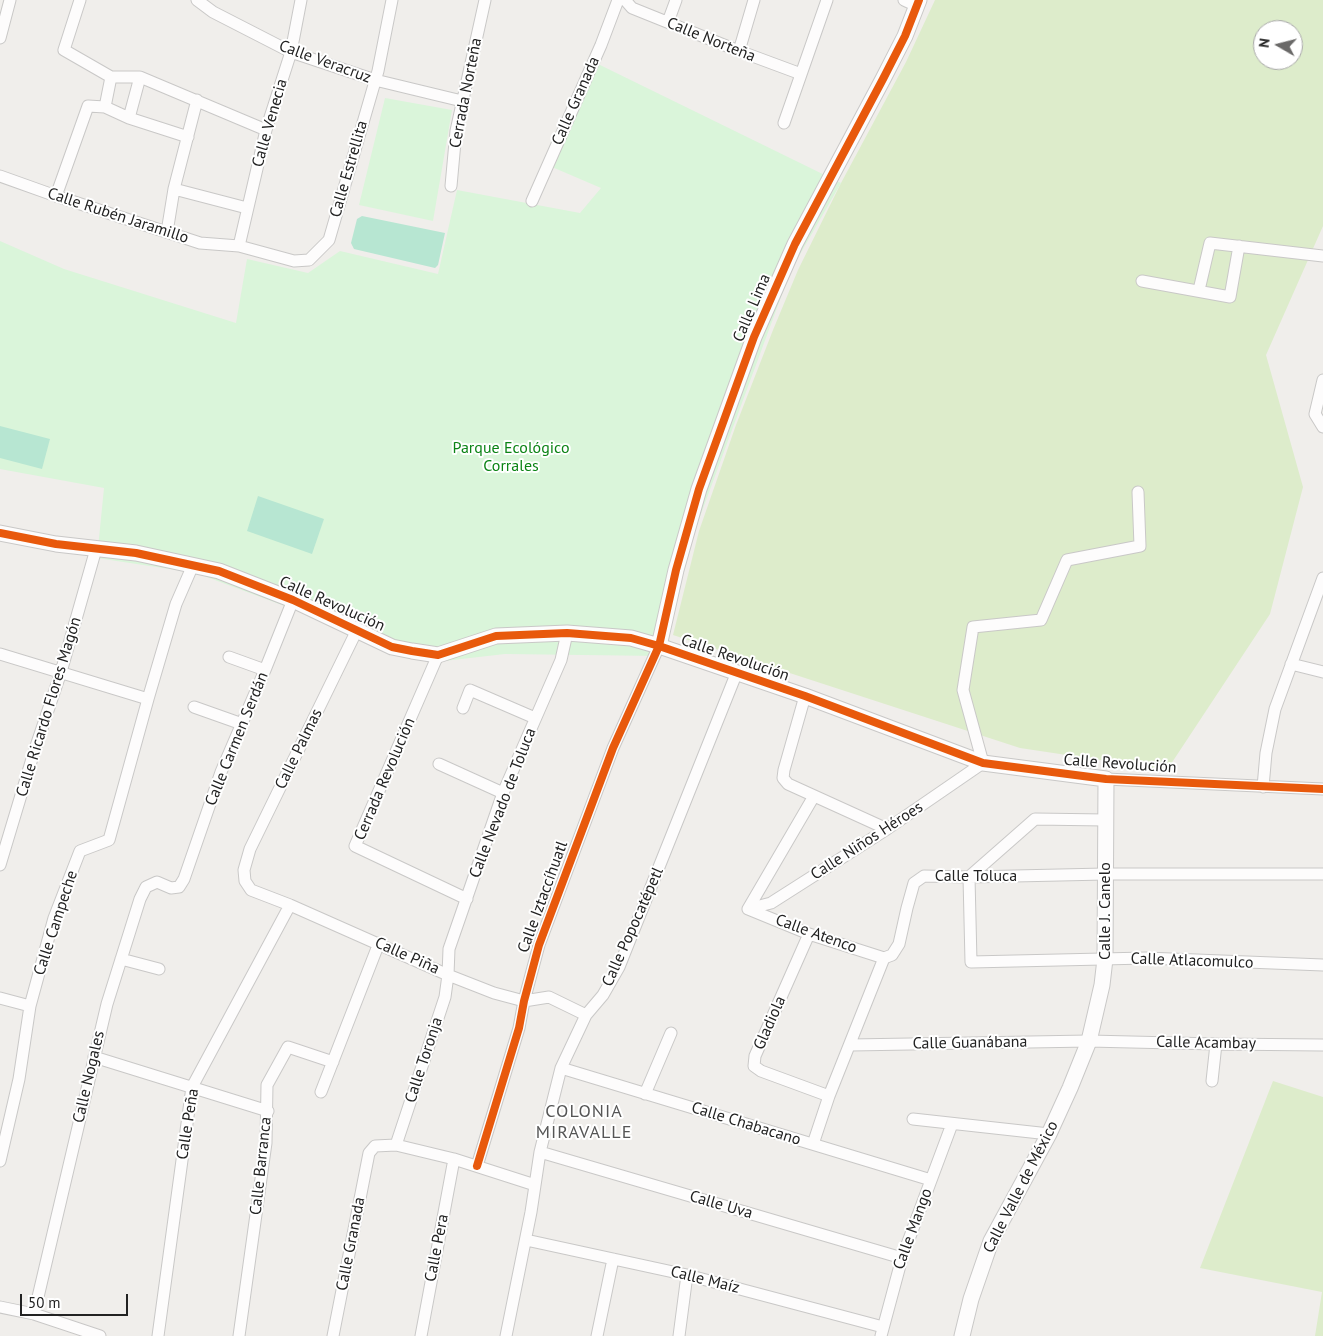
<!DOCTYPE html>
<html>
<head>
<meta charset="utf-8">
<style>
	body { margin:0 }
	#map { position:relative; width:1323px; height:1336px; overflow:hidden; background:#f0eeeb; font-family:"PT Sans",sans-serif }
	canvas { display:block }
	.north { position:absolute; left:1253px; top:20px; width:50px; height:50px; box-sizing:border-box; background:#fff; border:1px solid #a7a7a7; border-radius:50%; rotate:278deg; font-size:14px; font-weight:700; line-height:20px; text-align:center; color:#222 }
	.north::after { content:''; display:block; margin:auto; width:18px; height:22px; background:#6a6968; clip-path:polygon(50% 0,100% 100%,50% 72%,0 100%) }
	.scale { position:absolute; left:20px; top:1294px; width:108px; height:22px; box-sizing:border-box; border:2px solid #222; border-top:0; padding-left:6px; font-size:15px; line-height:18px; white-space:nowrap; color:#222; -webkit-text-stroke:4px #fff; paint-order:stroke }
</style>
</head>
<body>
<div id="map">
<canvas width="1323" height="1336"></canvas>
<div class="north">N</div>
<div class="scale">50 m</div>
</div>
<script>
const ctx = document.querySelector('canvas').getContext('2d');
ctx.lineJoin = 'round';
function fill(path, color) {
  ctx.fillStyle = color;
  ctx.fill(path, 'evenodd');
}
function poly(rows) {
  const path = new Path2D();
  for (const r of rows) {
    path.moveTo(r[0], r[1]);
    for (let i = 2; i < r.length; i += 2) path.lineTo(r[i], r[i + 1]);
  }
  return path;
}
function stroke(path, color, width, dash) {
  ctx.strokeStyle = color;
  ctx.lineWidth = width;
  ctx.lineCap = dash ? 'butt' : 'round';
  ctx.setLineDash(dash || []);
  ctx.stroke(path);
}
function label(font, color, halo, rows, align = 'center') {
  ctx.font = font + ' "PT Sans",sans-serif';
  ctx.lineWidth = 4;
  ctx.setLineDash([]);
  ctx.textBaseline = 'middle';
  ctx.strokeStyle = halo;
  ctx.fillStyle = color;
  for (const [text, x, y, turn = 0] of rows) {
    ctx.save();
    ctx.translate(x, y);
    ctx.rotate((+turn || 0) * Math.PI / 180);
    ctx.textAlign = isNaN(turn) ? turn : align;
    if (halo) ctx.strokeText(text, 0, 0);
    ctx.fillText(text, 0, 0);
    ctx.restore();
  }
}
fill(poly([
	[935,0,1323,0,1323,226,1266,355,1303,487,1270,614,1167,770,1020,748,673,635,699,531,736,425,773,330,798,270,841,183,906,62],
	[1263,30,1293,30,1293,60,1263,60],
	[1273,1081,1323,1097,1323,1336,1315,1336,1322,1292,1200,1268]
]), '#ddeccb');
fill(poly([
	[598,64,841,183,791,270,684,560,660,656,505,654,435,662,196,573,97,558,104,488,0,469,0,241,64,269,236,323,247,259,308,273,340,251,438,274,457,190,580,213,601,188,552,167],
	[385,98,452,110,433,221,359,205]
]), '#daf5da');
fill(poly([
	[362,216,445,233,438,265,435,268,354,249,351,243,357,219],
	[0,426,50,439,42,469,0,458],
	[258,496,324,519,312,554,247,531]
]), '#b7e6d2');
const minor = poly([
	[197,0,213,12,291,52,375,80,462,101],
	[625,0,632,8,739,51,801,74],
	[904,0,917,6],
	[668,22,676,0],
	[0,38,10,0],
	[739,51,754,0],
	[111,77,140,77],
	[105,107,129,118,188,137],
	[129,118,140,77,266,130],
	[784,123,827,0],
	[0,176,56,196,200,243,239,246,294,261,309,260,329,240,378,71,392,0],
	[451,186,456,131,485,0],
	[174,189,247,208],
	[56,196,88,106,105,107,111,77,64,50,80,0],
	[532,201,601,45,618,0],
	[167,232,174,189,197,100],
	[239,246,266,130,291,52,301,0],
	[1142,281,1230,297,1239,246],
	[1199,290,1210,243,1323,256],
	[1323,380,1315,414,1323,427],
	[357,630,250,849,244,870,245,881,251,890,290,905,448,975,494,993,524,1001,549,997,586,1015],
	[0,654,148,699],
	[438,655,355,846,467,899],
	[229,657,265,670],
	[1291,664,1323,672],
	[805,696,784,770,783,778,788,784,887,829],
	[194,707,242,724],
	[463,708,470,690,535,718],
	[439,764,503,793],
	[1106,779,1323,789],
	[1263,787,1266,753,1275,709,1323,578],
	[0,865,34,752,61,672,96,549],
	[969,877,971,962,1146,958,1323,965],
	[969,877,1035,819,1105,820],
	[748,909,771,903,887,829,983,763,963,690,973,627,1041,620,1067,560,1140,546,1138,492],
	[748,909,809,934,884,958],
	[748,909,814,796],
	[809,934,755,1056,754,1066,761,1071,829,1096],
	[121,959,159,969],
	[0,998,30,1006],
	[851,1045,1089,1041,1216,1044,1323,1045],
	[94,1057,268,1111],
	[561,1068,931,1180],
	[1212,1081,1216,1044],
	[321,1092,379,943],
	[645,1094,671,1033],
	[913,1119,1049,1134],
	[813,1144,829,1096,884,958,892,955,899,944,907,908,914,883,924,876,969,877,1105,874,1323,874],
	[396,1145,445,997,448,975,449,949,503,793,561,660,567,633],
	[540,1152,902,1258],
	[0,1161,19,1079,30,1006,54,918,80,851,109,840,148,699,176,604,193,565],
	[477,1166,519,1028,524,1001,539,945,613,748,659,646],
	[526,1240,687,1275,883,1327],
	[0,1307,34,1314,100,1336],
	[34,1314,107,1004,140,899,146,887,157,882,171,888,179,887,184,879,221,772,265,670,293,600],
	[158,1336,192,1087,290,905],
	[239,1336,266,1143,267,1085,288,1047,333,1062],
	[333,1336,369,1153,375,1146,396,1145,454,1159,535,1185],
	[421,1336,454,1159],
	[506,1336,531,1212,540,1152,561,1068,586,1015,603,995,619,967,737,672],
	[597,1336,613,1259],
	[679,1336,687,1275],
	[881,1336,902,1258,952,1124]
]);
const tertiary = poly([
	[0,533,56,544,136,553,219,571,293,600,392,647,412,651,438,655,496,636,567,633,631,638,659,646,805,696,983,763,1106,779,1105,959,1102,985,1089,1041,1070,1088,1049,1134,991,1241,971,1299,962,1336],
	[659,646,676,570,699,489,754,337,795,244,883,79,905,36,919,0]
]);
stroke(minor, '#c9c8c7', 13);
stroke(tertiary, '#c9c8c7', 17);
stroke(minor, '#fdfcfc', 11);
stroke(tertiary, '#fdfcfc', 15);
stroke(poly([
	[0,533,56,544,136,553,219,571,293,600,392,647,412,651,438,655,496,636,567,633,631,638,659,646,805,696,983,763,1106,779,1323,789],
	[477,1166,519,1028,524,1001,539,945,613,748,659,646,676,570,699,489,754,337,795,244,883,79,905,36,919,0]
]), '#e8590c', 8);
label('16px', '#222', '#fff', [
	["Calle Norteña",711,40,22],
	["Calle Veracruz",325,62,20],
	["Cerrada Norteña",466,93,-79],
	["Calle Granada",576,101,-66],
	["Calle Venecia",270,123,-74],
	["Calle Estrellita",349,169,-74],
	["Calle Rubén Jaramillo",118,216,18],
	["Calle Lima",752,308,-67],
	["Calle Revolución",332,604,24],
	["Calle Revolución",735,658,19],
	["Calle Ricardo Flores Magón",49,707,-73],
	["Calle Carmen Serdán",237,739,-68],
	["Calle Palmas",299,749,-64],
	["Calle Revolución",1120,764,4],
	["Cerrada Revolución",385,779,-67],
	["Calle Nevado de Toluca",503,803,-69],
	["Calle Niños Héroes",867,841,-33],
	["Calle Toluca",976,876],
	["Calle Iztaccíhuatl",543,897,-70],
	["Calle J. Canelo",1105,911,-90],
	["Calle Campeche",56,923,-72],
	["Calle Popocatépetl",633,927,-66],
	["Calle Atenco",816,934,20],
	["Calle Piña",407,956,24],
	["Calle Atlacomulco",1192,961,2],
	["Gladiola",770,1023,-66],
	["Calle Guanábana",970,1043,-1],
	["Calle Acambay",1206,1043,1],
	["Calle Toronja",424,1060,-72],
	["Calle Nogales",89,1077,-77],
	["Calle Peña",188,1124,-81],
	["Calle Chabacano",746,1124,17],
	["Calle Barranca",261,1166,-84],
	["Calle Valle de México",1021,1187,-63],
	["Calle Uva",721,1205,16],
	["Calle Mango",913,1229,-70],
	["Calle Granada",351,1244,-79],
	["Calle Pera",437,1248,-79],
	["Calle Maíz",705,1280,14]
]);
label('16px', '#0c8416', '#fff', [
	["Parque Ecológico",511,448],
	["Corrales",511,466]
]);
ctx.letterSpacing = '1px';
label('18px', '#555', '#fff', [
	["COLONIA",584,1112],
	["MIRAVALLE",584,1133]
]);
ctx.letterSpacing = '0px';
</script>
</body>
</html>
